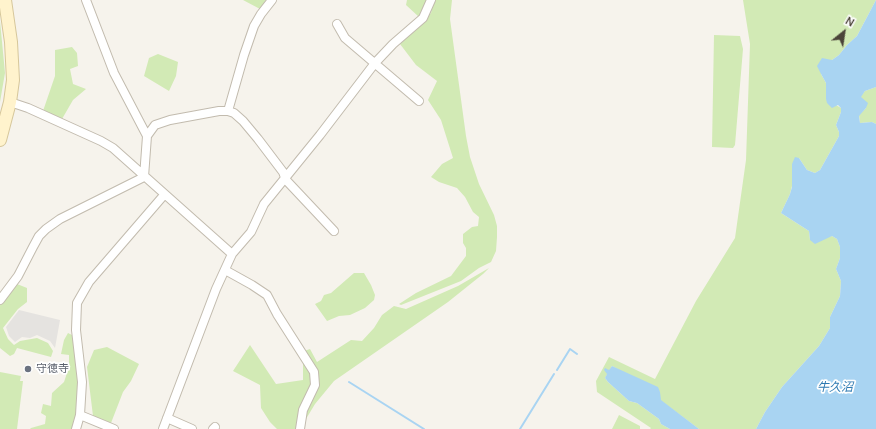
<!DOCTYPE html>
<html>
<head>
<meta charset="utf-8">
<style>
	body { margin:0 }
	#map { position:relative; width:876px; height:429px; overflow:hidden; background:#f6f3ec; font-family:Manrope,sans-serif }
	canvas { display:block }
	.north { position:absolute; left:824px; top:12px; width:40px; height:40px; -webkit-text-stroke:3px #fff; paint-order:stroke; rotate:30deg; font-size:11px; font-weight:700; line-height:16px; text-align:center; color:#4b4439 }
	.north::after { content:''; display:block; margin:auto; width:14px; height:18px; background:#4b4439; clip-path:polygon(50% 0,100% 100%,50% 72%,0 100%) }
</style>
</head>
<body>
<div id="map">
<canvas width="876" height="429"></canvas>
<div class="north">N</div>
</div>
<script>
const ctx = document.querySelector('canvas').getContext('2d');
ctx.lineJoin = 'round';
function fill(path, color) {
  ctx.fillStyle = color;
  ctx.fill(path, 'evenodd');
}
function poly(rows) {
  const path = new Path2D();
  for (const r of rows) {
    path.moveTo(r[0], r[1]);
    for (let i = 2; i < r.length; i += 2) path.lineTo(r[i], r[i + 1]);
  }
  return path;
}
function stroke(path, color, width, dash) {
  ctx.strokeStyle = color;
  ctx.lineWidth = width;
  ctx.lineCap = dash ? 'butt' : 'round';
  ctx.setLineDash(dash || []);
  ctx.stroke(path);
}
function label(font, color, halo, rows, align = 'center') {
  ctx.font = font + ' Manrope,"Noto Sans JP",sans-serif';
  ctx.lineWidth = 3.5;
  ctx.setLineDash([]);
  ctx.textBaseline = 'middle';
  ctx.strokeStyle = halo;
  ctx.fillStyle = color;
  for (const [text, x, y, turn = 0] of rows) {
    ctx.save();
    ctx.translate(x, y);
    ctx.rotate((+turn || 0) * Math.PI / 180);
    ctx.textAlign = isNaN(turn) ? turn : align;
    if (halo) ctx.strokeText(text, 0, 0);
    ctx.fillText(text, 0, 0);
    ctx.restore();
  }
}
fill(poly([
	[243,0,266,0,260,9],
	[407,0,428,0,422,14,419,17,406,5],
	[434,0,452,0,450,19,466,136,470,157,479,184,494,215,497,226,497,237,496,251,491,262,479,268,461,281,401,305,399,304,416,293,451,276,466,256,466,248,463,243,463,234,472,227,478,226,479,217,473,212,465,197,457,188,439,182,431,177,442,164,453,158,441,120,428,100,437,81,416,65,400,44,431,13],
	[743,0,876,0,857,36,847,45,839,55,832,60,821,74,826,83,826,99,841,108,841,112,836,125,839,132,839,136,820,170,815,173,807,170,799,158,790,194,781,213,809,231,810,240,832,236,837,239,840,247,840,258,836,269,841,281,840,296,830,317,830,328,819,346,782,387,765,412,756,429,699,429,660,400,660,392,612,366,605,378,608,382,629,401,637,403,659,419,661,424,670,429,650,429,651,428,597,392,596,381,609,357,655,379,696,301,735,238,746,160,750,44],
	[0,21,5,73,0,102],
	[714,35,740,36,743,49,735,145,733,148,712,147],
	[72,47,77,53,78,66,70,69,73,84,86,89,73,100,62,119,43,111,55,76,55,50],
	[158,54,178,62,176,76,169,91,144,76,149,58],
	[876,87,876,124,872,122,860,123,859,115,866,108,860,97,865,91],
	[489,268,483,274,448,302,334,381,315,404,303,424,305,411,317,389,304,351,310,349,317,362,351,340,362,341,374,328,382,315,394,306,406,309,458,286],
	[354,273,364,273,371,285,375,295,374,300,365,308,350,315,339,316,327,321,315,304,321,301,324,295,331,293],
	[17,284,27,288,27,302,18,309,3,328,8,339,14,345,20,341,37,338,48,343,53,351,51,357,17,348,14,354,10,356,0,348,0,304],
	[68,333,74,336,79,382,77,413,73,429,30,429,31,428,45,424,46,416,41,413,43,404,51,406,52,393,64,382,69,367,69,355,61,354,64,340],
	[250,345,276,384,303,380,303,361,308,366,313,379,297,429,277,429,270,422,261,408,260,385,233,371],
	[107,347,139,364,131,381,123,392,111,423,93,416,87,367,94,350],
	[0,372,21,376,20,381,23,381,17,429,0,429],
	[619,415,640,426,640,429,612,429]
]), '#d2eab5');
fill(poly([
	[19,310,60,320,55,348,50,341,37,335,30,338,22,337,15,342,9,336,6,327]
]), '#e5e3e0');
fill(poly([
	[876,0,876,87,865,91,861,97,868,103,866,108,859,116,860,123,872,122,876,124,876,429,756,429,765,412,782,387,819,346,830,328,830,317,840,296,841,281,836,269,840,258,840,247,837,239,832,236,815,244,810,240,809,231,781,213,790,194,792,187,792,164,795,157,799,158,807,170,815,173,820,170,839,136,839,132,836,125,841,112,841,108,838,105,832,108,827,103,826,99,826,83,821,74,817,66,822,58,832,60,839,55,847,45,857,36],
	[612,366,658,387,660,392,661,400,699,429,670,429,661,424,659,419,637,403,629,401,608,382,605,378,607,374,604,370,605,368,609,370]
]), '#a9d4f2');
stroke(poly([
	[557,370,570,349,577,354],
	[349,382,424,429],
	[520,429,554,374]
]), '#a9d4f2', 2);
const street = poly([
	[337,24,345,38,419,101],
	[10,102,28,108,101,141,113,148,232,254],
	[228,111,244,55,254,26,261,14,272,0],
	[147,136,155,125,170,120,219,111,228,111,234,113,243,121,258,139,283,172,286,180,334,231],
	[225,270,252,285,267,295,277,314,314,372,315,385,303,410,300,429],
	[0,300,18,276,33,247,39,236,46,229,60,219,144,177,147,136,114,73,86,0],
	[80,415,114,429],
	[167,418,192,429],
	[76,429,80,415,82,382,76,330,77,303,89,282,164,195],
	[163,429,216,289,232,254,251,232,264,204,320,135,375,63,393,44,423,18,431,0],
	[213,429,215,427]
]);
const secondary = poly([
	[0,140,10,102,13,80,11,42,5,0]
]);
stroke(street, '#c2bbae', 10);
stroke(secondary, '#d6c79b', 14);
stroke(street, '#fff', 8);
stroke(secondary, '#fff3cd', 12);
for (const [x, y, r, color] of [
	[28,369,4,"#6b7280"]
]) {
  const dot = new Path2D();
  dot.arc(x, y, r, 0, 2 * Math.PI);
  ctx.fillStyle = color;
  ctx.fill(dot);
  stroke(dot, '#fff', 1.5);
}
label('11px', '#5b616d', '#fff', [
	["守徳寺",36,369]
], 'left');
label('italic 12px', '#2e7ab2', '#fff', [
	["牛久沼",835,388]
]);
</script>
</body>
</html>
